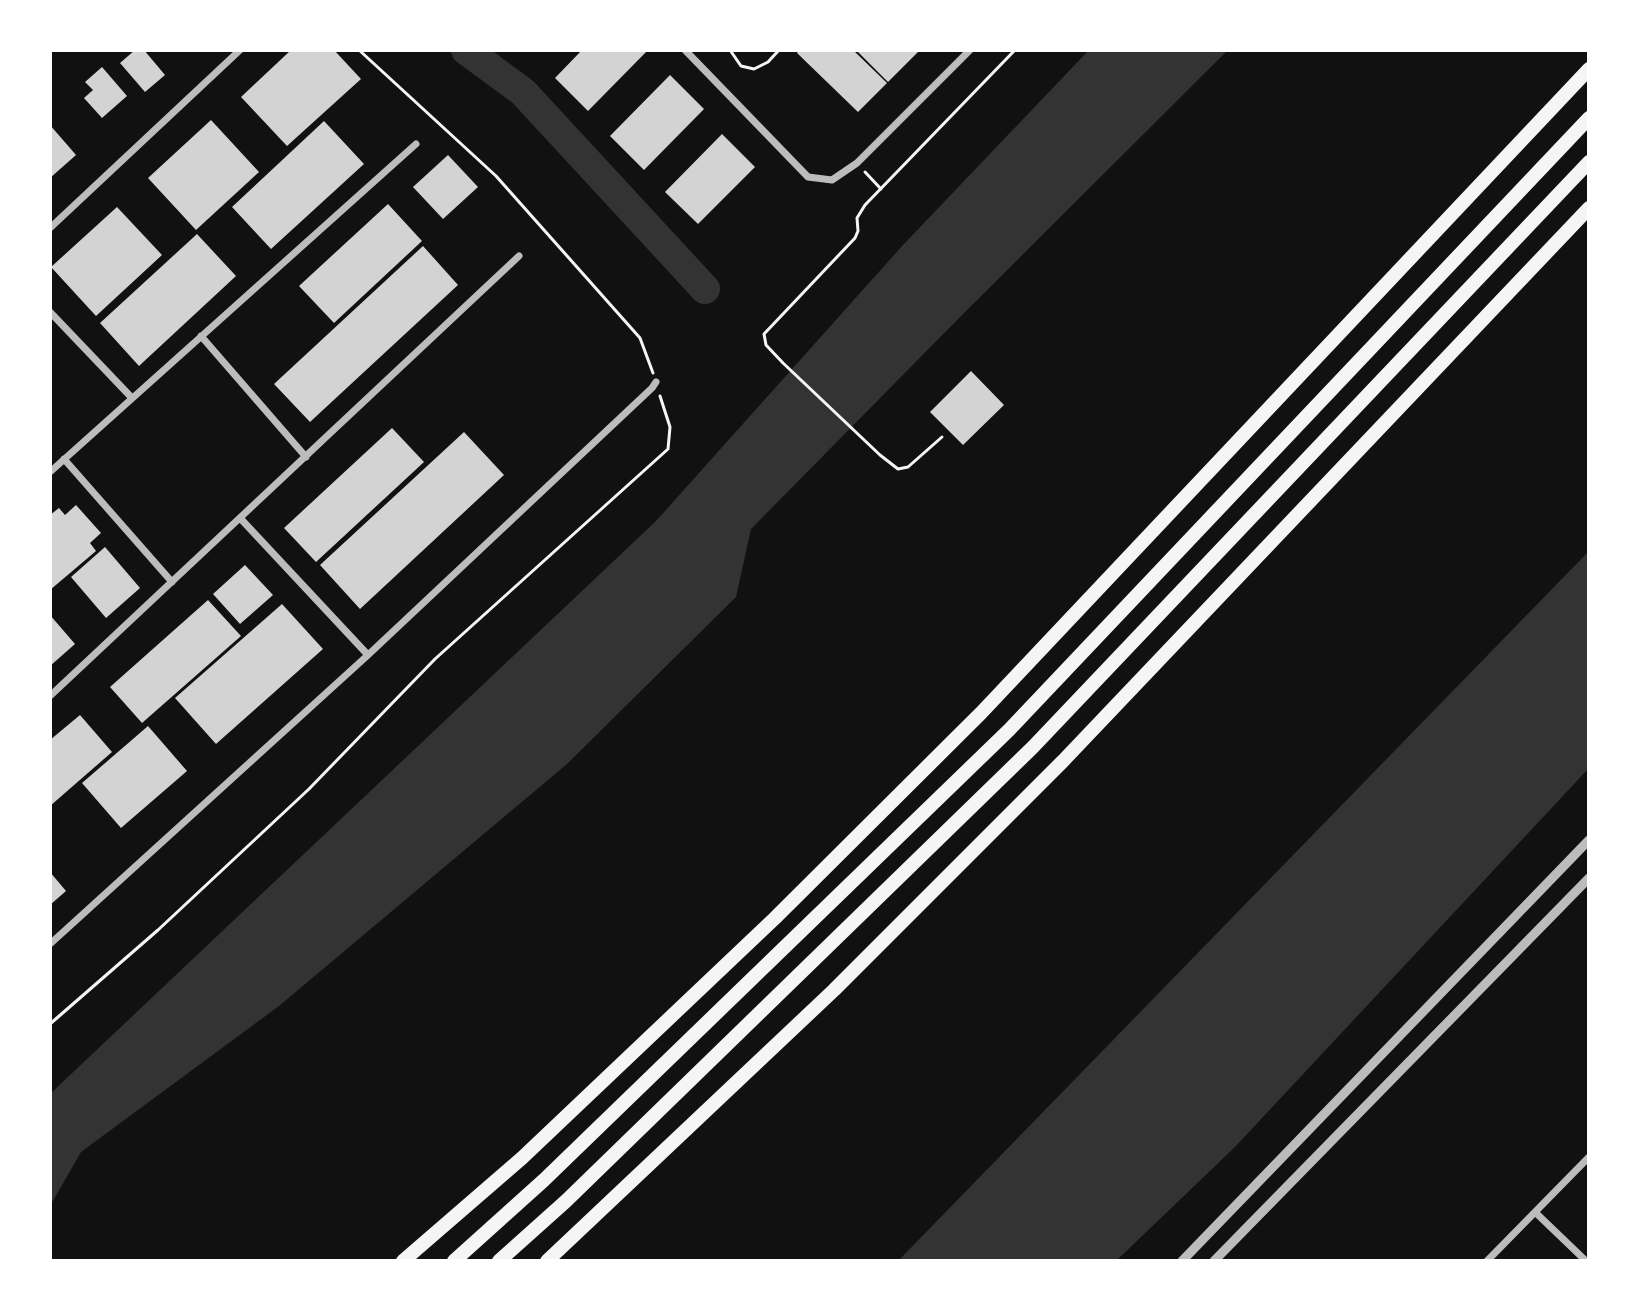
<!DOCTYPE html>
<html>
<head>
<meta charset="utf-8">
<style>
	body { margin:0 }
	#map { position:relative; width:1639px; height:1311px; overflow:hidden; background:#111; font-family:"Crimson Pro",serif }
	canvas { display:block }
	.frame { position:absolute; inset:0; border:52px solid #fff; pointer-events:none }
</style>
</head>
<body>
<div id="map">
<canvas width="1639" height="1311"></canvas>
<div class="frame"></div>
</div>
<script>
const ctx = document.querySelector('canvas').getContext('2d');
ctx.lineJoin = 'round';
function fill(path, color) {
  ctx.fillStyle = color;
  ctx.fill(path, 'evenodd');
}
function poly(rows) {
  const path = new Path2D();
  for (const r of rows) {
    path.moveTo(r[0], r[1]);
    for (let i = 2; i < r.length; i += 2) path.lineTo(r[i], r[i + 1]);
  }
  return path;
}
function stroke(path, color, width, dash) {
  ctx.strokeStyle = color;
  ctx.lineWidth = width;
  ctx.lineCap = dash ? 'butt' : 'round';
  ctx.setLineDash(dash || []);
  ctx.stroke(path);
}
fill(poly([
	[1089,50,1228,50,964,313,751,529,736,597,567,764,279,1006,81,1152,50,1206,50,1094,656,521,903,245],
	[1589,551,1589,768,1235,1147,1116,1261,898,1261]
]), '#333');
stroke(poly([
	[466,50,523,92,705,289]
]), '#333', 30);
fill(poly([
	[135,50,144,50,165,75,145,92,120,63],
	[291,50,334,50,361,79,287,146,241,97],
	[582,50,648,50,588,111,555,78],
	[799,50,853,50,887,83,858,112,797,53],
	[856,50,920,50,888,82],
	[102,67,127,96,102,118,84,98,93,90,85,82],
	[670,75,704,109,644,170,610,136],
	[211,120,259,172,196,230,148,178],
	[324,121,364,164,271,249,232,207],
	[50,125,76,155,50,178],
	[722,134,755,167,698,224,665,192],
	[448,155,478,187,443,219,413,187],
	[388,204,422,241,334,323,299,286],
	[117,207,162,255,96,316,51,267],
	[197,234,236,276,139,366,100,323],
	[423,246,458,285,310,422,274,384],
	[971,371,1004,405,963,445,930,412],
	[392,428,424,462,316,562,284,528],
	[464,432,504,475,360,609,320,565],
	[76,505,101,533,90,543,96,551,50,590,50,515,59,508,65,515],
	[105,547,140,588,106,618,71,577],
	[245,565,273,595,240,624,213,594],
	[208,600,241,636,142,723,110,687],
	[282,604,323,649,216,744,175,698],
	[50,615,75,644,50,666],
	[80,715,112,752,50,806,50,740],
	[148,726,187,771,121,828,82,783],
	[50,872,66,891,50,905]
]), '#d3d3d3');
stroke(poly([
	[359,50,496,176,640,338,653,373],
	[730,50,741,66,754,69,768,62,779,50],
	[865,172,881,189],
	[942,437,908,467,898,469,880,455,783,363,766,345,764,334,855,238,858,231,857,218,865,205,1015,50],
	[50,1024,158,930,309,789,435,659,668,449,670,427,660,396]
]), '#f5f5f5', 3);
stroke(poly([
	[685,50,808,177,832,180,857,163,970,50],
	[50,228,240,50],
	[50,312,132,398],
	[201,336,306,457],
	[64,459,172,582],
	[50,472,416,144],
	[240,518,368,655],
	[50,696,519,256],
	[50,944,368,655,652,388,656,382],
	[1536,1213,1586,1261],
	[1487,1261,1589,1157]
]), '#bcbcbc', 7);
stroke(poly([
	[1182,1261,1589,840],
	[1214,1261,1589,878]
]), '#bcbcbc', 9);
stroke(poly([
	[403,1261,522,1158,775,918,981,713,1589,69],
	[454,1261,544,1180,1009,730,1589,118],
	[499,1261,566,1201,1033,747,1589,162],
	[547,1261,834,990,1063,761,1589,208]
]), '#f5f5f5', 14);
</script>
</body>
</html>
